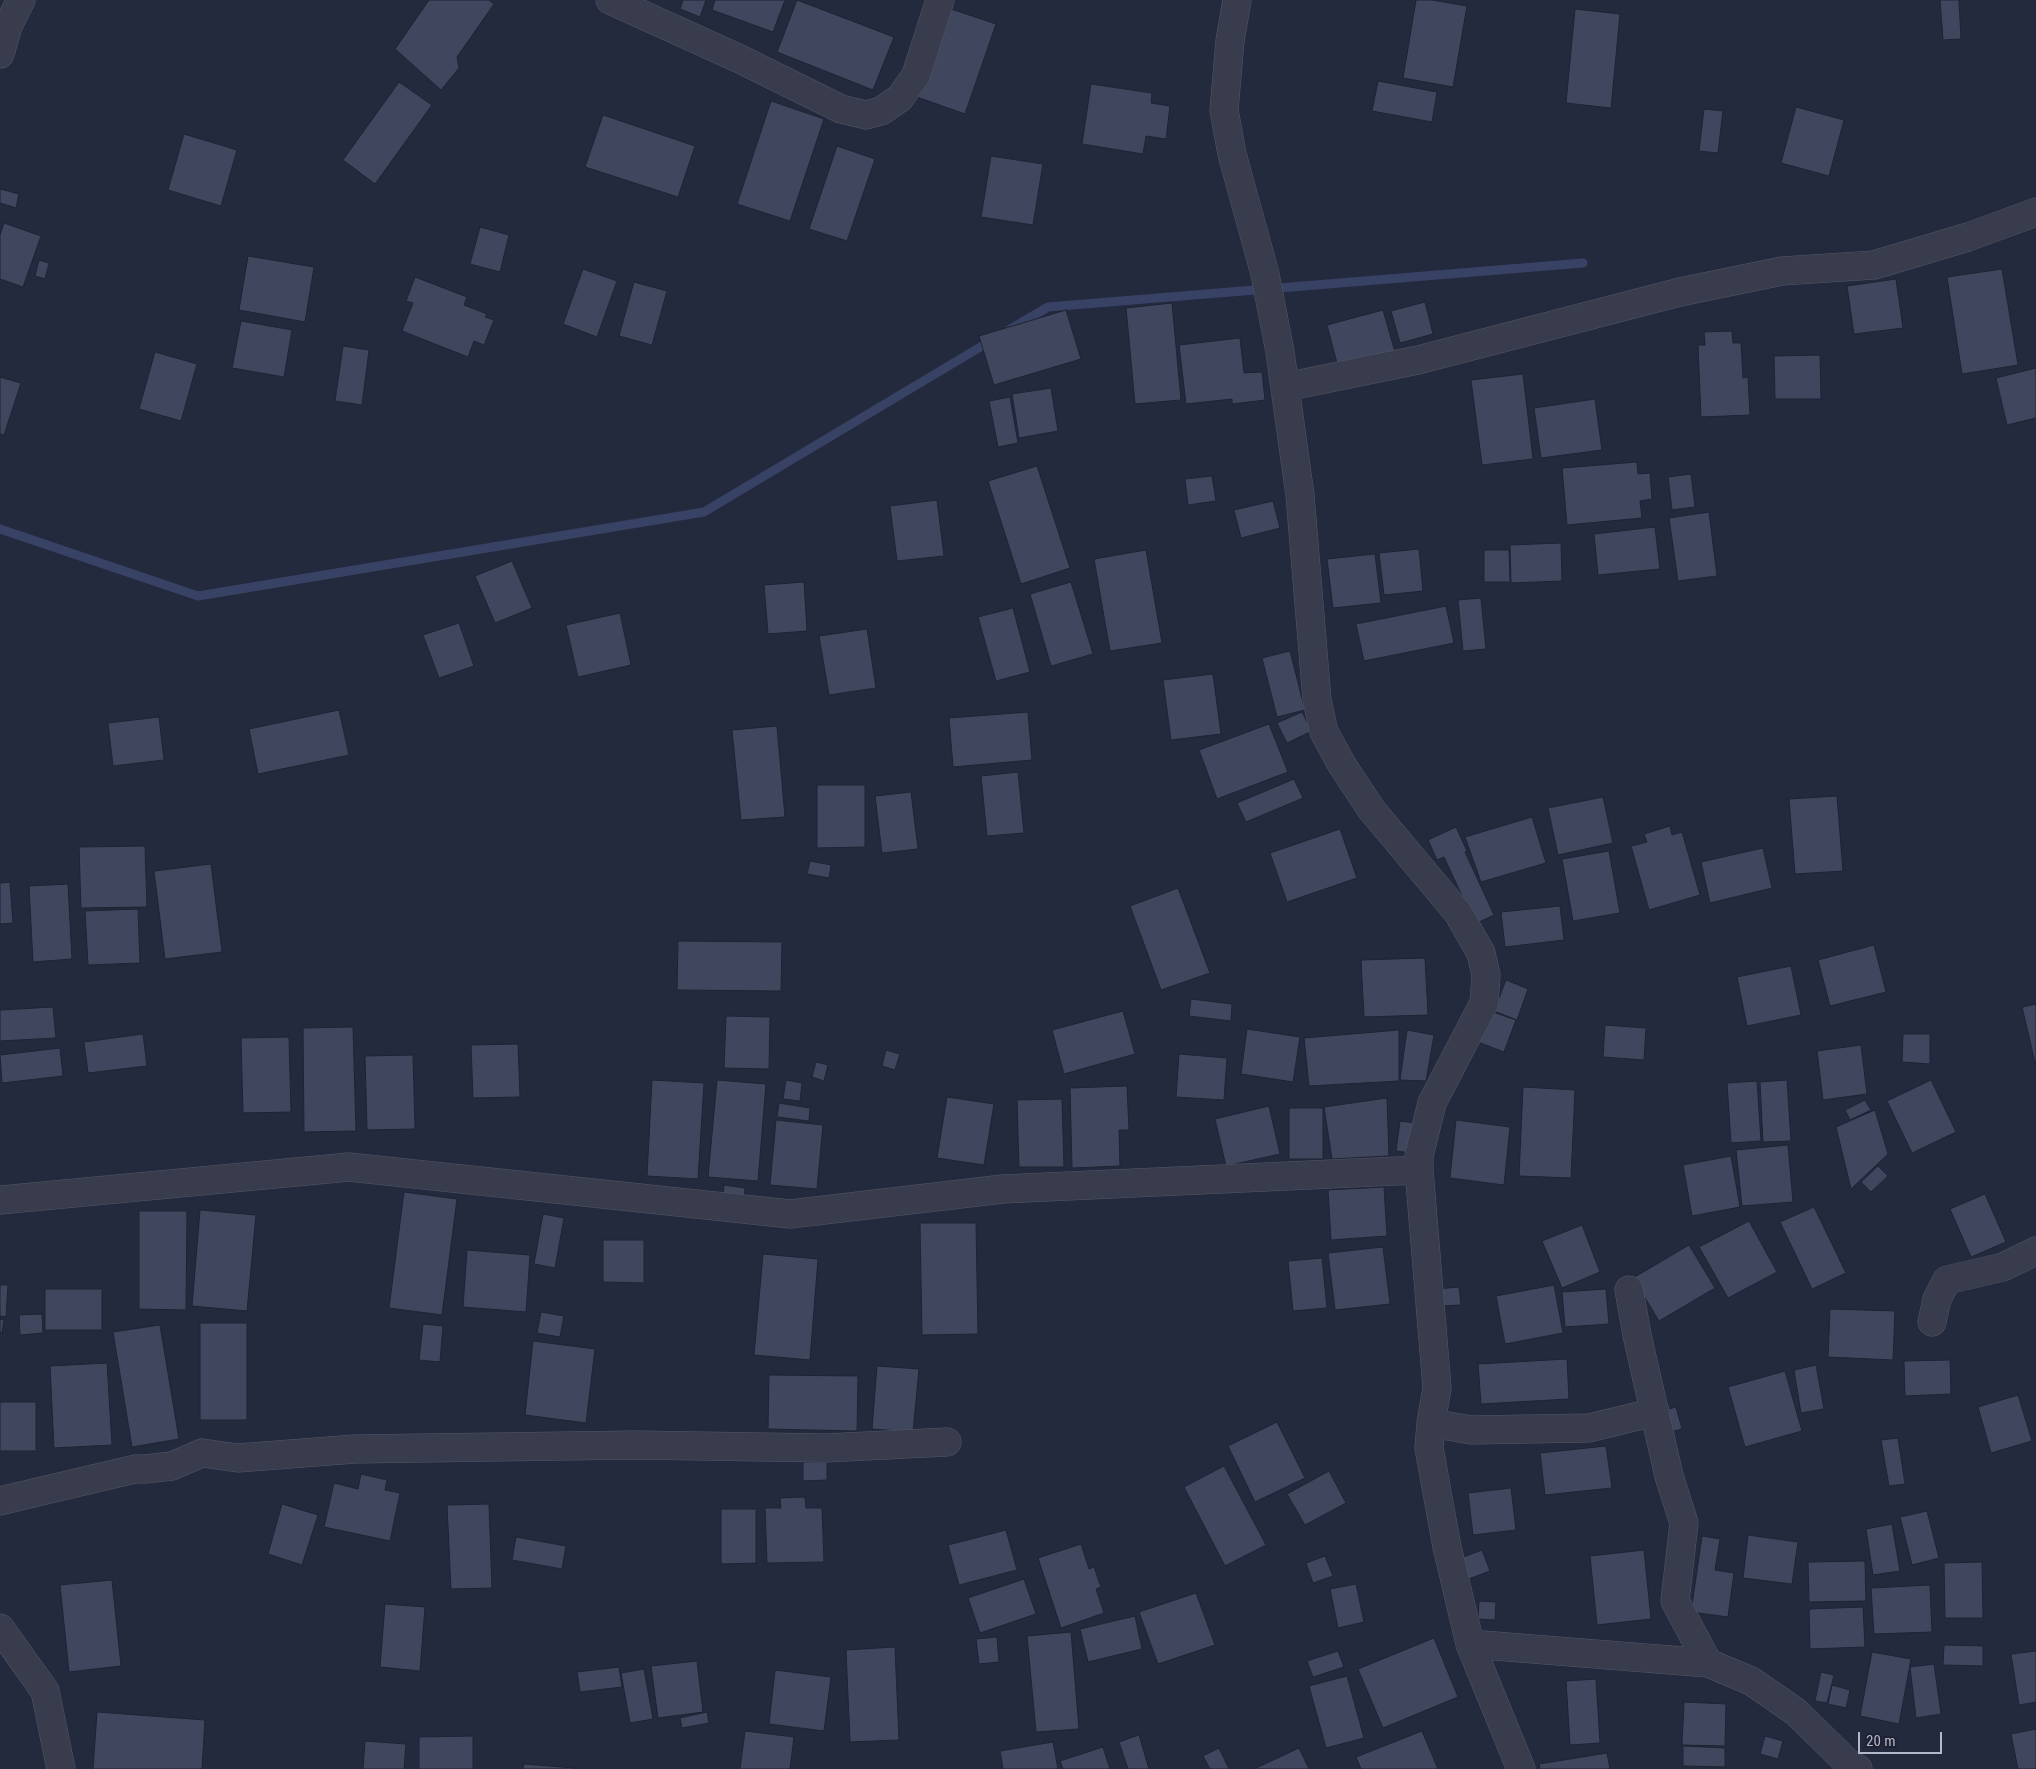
<!DOCTYPE html>
<html>
<head>
<meta charset="utf-8">
<style>
	body { margin:0 }
	#map { position:relative; width:2036px; height:1769px; overflow:hidden; background:#242a3d; font-family:"Roboto Condensed",sans-serif }
	canvas { display:block }
	.scale { position:absolute; left:1858px; top:1732px; width:84px; height:22px; box-sizing:border-box; border:2px solid #b4b7c8; border-top:0; padding-left:6px; font-size:15px; line-height:18px; white-space:nowrap; color:#b4b7c8; -webkit-text-stroke:4px #1d2132; paint-order:stroke }
</style>
</head>
<body>
<div id="map">
<canvas width="2036" height="1769"></canvas>
<div class="scale">20 m</div>
</div>
<script>
const ctx = document.querySelector('canvas').getContext('2d');
ctx.lineJoin = 'round';
function poly(rows) {
  const path = new Path2D();
  for (const r of rows) {
    path.moveTo(r[0], r[1]);
    for (let i = 2; i < r.length; i += 2) path.lineTo(r[i], r[i + 1]);
  }
  return path;
}
function stroke(path, color, width, dash) {
  ctx.strokeStyle = color;
  ctx.lineWidth = width;
  ctx.lineCap = dash ? 'butt' : 'round';
  ctx.setLineDash(dash || []);
  ctx.stroke(path);
}
function fill(path, color) {
  ctx.fillStyle = color;
  ctx.fill(path, 'evenodd');
}
stroke(poly([
	[1009,330,1048,307,1583,263],
	[0,529,198,596,704,512,992,340]
]), '#384264', 9);
const building = poly([
	[429,0,489,0,494,4,457,57,459,68,441,90,395,49,429,0],
	[683,0,706,0,700,17,680,9,683,0],
	[715,0,785,0,773,32,712,10,715,0],
	[797,0,894,37,873,90,777,52,797,0],
	[1416,0,1432,0,1467,6,1453,87,1403,78,1416,0],
	[1940,0,1959,0,1961,39,1943,40,1940,0],
	[945,7,996,24,965,114,914,96,945,7],
	[1575,9,1620,14,1611,108,1566,103,1575,9],
	[1378,81,1437,92,1432,122,1372,111,1378,81],
	[399,82,432,105,375,184,343,160,399,82],
	[1091,84,1152,93,1151,103,1170,106,1166,139,1146,136,1143,154,1082,144,1091,84],
	[771,101,824,119,790,221,737,204,771,101],
	[1796,107,1844,120,1829,176,1781,163,1796,107],
	[1704,109,1723,111,1718,153,1699,151,1704,109],
	[603,115,695,146,678,197,585,167,603,115],
	[184,134,237,150,221,206,168,190,184,134],
	[837,146,875,159,847,241,809,229,837,146],
	[991,156,1043,164,1033,225,981,217,991,156],
	[0,189,19,194,16,208,0,203,0,189],
	[4,223,41,236,23,287,0,279,0,235,4,223],
	[480,227,509,235,500,272,470,264,480,227],
	[248,256,314,267,305,322,239,310,248,256],
	[39,260,49,263,45,279,35,276,39,260],
	[583,269,617,281,597,337,563,324,583,269],
	[2002,269,2018,365,1962,374,1947,277,2002,269],
	[415,277,467,297,464,305,487,314,485,317,494,320,484,345,474,341,468,357,402,331,413,303,406,301,415,277],
	[1896,279,1903,328,1854,334,1847,286,1896,279],
	[634,282,667,291,652,345,619,336,634,282],
	[1425,302,1433,334,1400,343,1391,311,1425,302],
	[1172,303,1181,400,1135,404,1126,308,1172,303],
	[1066,310,1081,359,994,385,979,336,1066,310],
	[1383,310,1395,352,1338,367,1327,325,1383,310],
	[241,321,292,330,284,377,232,368,241,321],
	[1732,331,1733,343,1741,343,1743,378,1748,377,1750,415,1701,417,1698,345,1705,345,1704,332,1732,331],
	[1240,338,1244,373,1262,372,1265,400,1232,404,1232,399,1186,404,1179,345,1240,338],
	[343,346,369,350,362,405,335,401,343,346],
	[155,352,197,364,181,421,139,409,155,352],
	[1820,355,1821,399,1775,399,1774,356,1820,355],
	[2036,368,2036,418,2007,425,1996,378,2036,368],
	[1523,374,1533,459,1482,465,1471,380,1523,374],
	[0,377,21,383,4,435,0,434,0,377],
	[1051,388,1058,431,1019,438,1012,394,1051,388],
	[1010,397,1018,443,998,447,989,401,1010,397],
	[1595,399,1602,450,1541,458,1534,408,1595,399],
	[1637,462,1638,474,1650,473,1652,499,1640,501,1642,518,1567,525,1562,468,1637,462],
	[1037,466,1070,568,1021,584,988,481,1037,466],
	[1691,474,1695,507,1672,510,1668,477,1691,474],
	[1212,476,1216,501,1188,505,1185,479,1212,476],
	[937,500,944,556,897,561,890,506,937,500],
	[1273,501,1280,528,1241,538,1234,510,1273,501],
	[1709,512,1717,576,1678,581,1669,518,1709,512],
	[1655,527,1660,569,1598,575,1594,534,1655,527],
	[1561,543,1562,581,1511,583,1510,545,1561,543],
	[1419,549,1423,591,1384,595,1379,553,1419,549],
	[1146,550,1162,643,1110,651,1094,559,1146,550],
	[1484,550,1509,550,1510,582,1484,582,1484,550],
	[1375,554,1381,603,1333,608,1327,559,1375,554],
	[512,561,532,608,495,623,475,576,512,561],
	[804,582,807,631,768,634,764,585,804,582],
	[1071,582,1093,654,1051,666,1030,594,1071,582],
	[1481,598,1486,649,1463,651,1458,600,1481,598],
	[1446,606,1454,643,1364,661,1356,624,1446,606],
	[1013,608,1030,672,996,681,978,617,1013,608],
	[620,613,631,665,578,677,566,625,620,613],
	[459,623,474,666,439,678,423,635,459,623],
	[867,629,876,688,829,695,819,636,867,629],
	[1290,651,1305,710,1277,717,1262,658,1290,651],
	[1213,674,1221,734,1171,740,1163,680,1213,674],
	[339,710,349,755,258,774,249,729,339,710],
	[1028,712,1032,760,953,767,949,718,1028,712],
	[1302,712,1312,731,1287,743,1277,723,1302,712],
	[159,717,164,760,113,766,108,723,159,717],
	[1269,724,1288,772,1217,799,1199,750,1269,724],
	[777,726,785,817,741,820,732,730,777,726],
	[1018,772,1024,833,987,836,981,776,1018,772],
	[1294,779,1303,798,1246,822,1237,803,1294,779],
	[817,785,865,785,865,847,817,848,817,785],
	[911,792,918,849,882,853,875,796,911,792],
	[1837,796,1843,871,1795,874,1789,799,1837,796],
	[1603,797,1613,843,1558,855,1548,808,1603,797],
	[1532,817,1546,863,1481,882,1465,837,1532,817],
	[1670,826,1672,835,1682,832,1700,895,1649,910,1631,846,1647,842,1644,834,1670,826],
	[1456,827,1467,851,1465,852,1494,915,1475,924,1444,857,1437,860,1428,840,1456,827],
	[1340,829,1357,878,1287,902,1270,853,1340,829],
	[145,846,147,907,81,908,79,847,145,846],
	[1763,848,1772,888,1710,903,1701,862,1763,848],
	[1609,851,1620,913,1573,921,1562,859,1609,851],
	[810,861,831,865,829,878,807,874,810,861],
	[211,864,222,952,165,959,154,871,211,864],
	[10,882,13,923,0,924,0,883,10,882],
	[68,884,72,959,33,962,29,886,68,884],
	[1178,888,1210,973,1161,990,1130,906,1178,888],
	[1560,906,1564,940,1505,947,1501,912,1560,906],
	[138,909,140,963,88,965,85,911,138,909],
	[678,941,782,942,781,991,677,990,678,941],
	[1874,945,1886,992,1830,1006,1818,960,1874,945],
	[1425,958,1428,1015,1364,1017,1361,960,1425,958],
	[1791,966,1801,1015,1747,1026,1737,977,1791,966],
	[1506,980,1528,989,1517,1020,1494,1011,1506,980],
	[1191,999,1232,1004,1231,1021,1189,1016,1191,999],
	[2036,1004,2036,1067,2022,1007,2036,1004],
	[53,1007,56,1038,0,1041,0,1010,53,1007],
	[1123,1011,1135,1054,1064,1074,1052,1030,1123,1011],
	[1490,1011,1516,1020,1504,1052,1478,1042,1490,1011],
	[726,1016,770,1017,769,1069,724,1068,726,1016],
	[1605,1025,1646,1028,1644,1060,1603,1057,1605,1025],
	[353,1027,356,1131,304,1132,303,1028,353,1027],
	[1247,1029,1300,1037,1293,1082,1241,1074,1247,1029],
	[1399,1030,1399,1081,1309,1086,1304,1038,1399,1030],
	[1407,1030,1434,1035,1426,1081,1400,1080,1407,1030],
	[143,1034,147,1066,88,1073,84,1042,143,1034],
	[1903,1034,1930,1034,1930,1064,1902,1062,1903,1034],
	[289,1037,291,1112,243,1113,241,1038,289,1037],
	[518,1044,520,1097,473,1098,471,1045,518,1044],
	[1861,1045,1867,1094,1823,1100,1817,1051,1861,1045],
	[60,1048,63,1076,2,1083,0,1055,60,1048],
	[886,1050,900,1054,895,1070,882,1066,886,1050],
	[1179,1054,1227,1058,1224,1100,1176,1097,1179,1054],
	[413,1055,415,1129,367,1130,365,1056,413,1055],
	[816,1062,828,1065,824,1081,812,1077,816,1062],
	[652,1080,704,1083,698,1179,647,1176,652,1080],
	[717,1080,766,1084,758,1181,708,1177,717,1080],
	[786,1080,802,1083,800,1101,783,1099,786,1080],
	[1787,1080,1791,1141,1763,1142,1760,1082,1787,1080],
	[1931,1080,1956,1132,1912,1153,1887,1101,1931,1080],
	[1757,1081,1761,1141,1731,1143,1727,1083,1757,1081],
	[1127,1086,1129,1130,1119,1130,1120,1166,1072,1168,1070,1088,1127,1086],
	[1523,1087,1575,1090,1571,1178,1519,1176,1523,1087],
	[947,1097,994,1104,984,1165,937,1158,947,1097],
	[1387,1098,1389,1156,1332,1159,1324,1107,1387,1098],
	[1062,1099,1064,1167,1019,1167,1017,1100,1062,1099],
	[1865,1100,1871,1110,1850,1120,1845,1110,1865,1100],
	[779,1103,810,1108,809,1121,777,1117,779,1103],
	[1269,1106,1280,1154,1226,1166,1215,1119,1269,1106],
	[1289,1108,1323,1108,1323,1159,1289,1159,1289,1108],
	[1875,1110,1888,1154,1851,1189,1836,1127,1875,1110],
	[776,1120,823,1125,817,1189,770,1185,776,1120],
	[1456,1120,1510,1127,1504,1185,1450,1178,1456,1120],
	[1400,1121,1416,1123,1412,1153,1396,1151,1400,1121],
	[1788,1145,1793,1202,1742,1206,1736,1150,1788,1145],
	[1731,1156,1740,1207,1692,1216,1683,1165,1731,1156],
	[1878,1166,1888,1176,1871,1192,1861,1182,1878,1166],
	[724,1185,745,1188,744,1202,723,1201,724,1185],
	[1384,1187,1387,1236,1331,1240,1328,1190,1384,1187],
	[404,1192,457,1199,442,1315,389,1308,404,1192],
	[1985,1194,2006,1242,1971,1257,1950,1209,1985,1194],
	[1814,1207,1846,1273,1812,1289,1780,1222,1814,1207],
	[200,1210,256,1215,247,1311,192,1306,200,1210],
	[139,1211,187,1211,186,1310,139,1309,139,1211],
	[543,1214,564,1218,555,1268,534,1264,543,1214],
	[1749,1221,1777,1272,1728,1298,1699,1247,1749,1221],
	[920,1223,976,1223,978,1334,922,1335,920,1223],
	[1582,1225,1600,1272,1562,1288,1542,1241,1582,1225],
	[603,1240,644,1240,644,1283,603,1282,603,1240],
	[1689,1245,1715,1288,1659,1321,1633,1278,1689,1245],
	[1383,1247,1390,1304,1335,1310,1328,1253,1383,1247],
	[467,1250,530,1255,526,1312,463,1307,467,1250],
	[763,1254,818,1259,810,1360,754,1355,763,1254],
	[1322,1258,1327,1308,1293,1311,1288,1261,1322,1258],
	[0,1285,8,1285,6,1317,0,1316,0,1285],
	[1554,1285,1563,1333,1505,1344,1496,1296,1554,1285],
	[1459,1287,1461,1305,1439,1306,1437,1289,1459,1287],
	[45,1289,102,1289,102,1330,45,1330,45,1289],
	[1606,1289,1609,1324,1565,1327,1562,1292,1606,1289],
	[1830,1309,1895,1311,1893,1360,1828,1357,1830,1309],
	[541,1312,564,1316,560,1337,537,1333,541,1312],
	[42,1314,43,1333,20,1335,19,1315,42,1314],
	[0,1319,4,1320,2,1333,0,1332,0,1319],
	[200,1323,247,1323,247,1420,200,1420,200,1323],
	[423,1324,443,1326,440,1362,419,1360,423,1324],
	[160,1325,179,1439,132,1447,113,1332,160,1325],
	[533,1341,595,1349,586,1423,525,1415,533,1341],
	[1567,1359,1569,1399,1481,1404,1478,1364,1567,1359],
	[1950,1360,1951,1394,1905,1396,1904,1361,1950,1360],
	[107,1363,112,1445,54,1448,50,1366,107,1363],
	[1816,1365,1824,1409,1801,1413,1794,1370,1816,1365],
	[877,1366,919,1369,913,1432,872,1429,877,1366],
	[1785,1371,1802,1431,1745,1447,1728,1387,1785,1371],
	[769,1375,858,1376,857,1431,768,1429,769,1375],
	[2018,1395,2032,1441,1991,1453,1978,1407,2018,1395],
	[0,1402,36,1402,36,1451,0,1451,0,1402],
	[1676,1407,1682,1429,1664,1434,1658,1412,1676,1407],
	[1277,1422,1305,1478,1255,1502,1228,1446,1277,1422],
	[1898,1438,1905,1484,1889,1486,1881,1440,1898,1438],
	[1606,1446,1612,1488,1545,1495,1540,1453,1606,1446],
	[803,1462,827,1462,827,1480,803,1481,803,1462],
	[1224,1466,1266,1545,1225,1566,1184,1487,1224,1466],
	[1329,1471,1346,1503,1305,1525,1287,1494,1329,1471],
	[361,1474,387,1480,385,1490,400,1493,390,1541,324,1527,334,1483,358,1489,361,1474],
	[1511,1488,1516,1530,1473,1535,1468,1493,1511,1488],
	[805,1497,806,1508,822,1508,824,1562,767,1563,765,1508,781,1508,780,1498,805,1497],
	[282,1504,318,1515,302,1565,268,1554,282,1504],
	[489,1504,492,1588,451,1589,447,1505,489,1504],
	[721,1509,756,1509,756,1563,721,1564,721,1509],
	[1927,1511,1939,1558,1912,1565,1900,1517,1927,1511],
	[1892,1524,1900,1571,1873,1575,1866,1529,1892,1524],
	[1006,1530,1017,1570,959,1585,948,1545,1006,1530],
	[1748,1535,1798,1542,1792,1584,1743,1578,1748,1535],
	[1702,1536,1720,1539,1715,1570,1734,1573,1728,1617,1691,1612,1702,1536],
	[516,1537,566,1546,562,1569,512,1560,516,1537],
	[1081,1544,1089,1569,1094,1567,1101,1587,1096,1589,1104,1613,1061,1628,1038,1558,1081,1544],
	[1482,1550,1490,1571,1466,1580,1458,1559,1482,1550],
	[1644,1550,1651,1619,1597,1625,1590,1556,1644,1550],
	[1325,1556,1333,1576,1313,1583,1306,1563,1325,1556],
	[1865,1561,1866,1601,1809,1602,1808,1562,1865,1561],
	[1982,1562,1983,1618,1945,1618,1944,1563,1982,1562],
	[1024,1579,1036,1614,980,1633,968,1598,1024,1579],
	[112,1580,121,1666,69,1672,60,1585,112,1580],
	[1356,1584,1364,1622,1338,1628,1330,1589,1356,1584],
	[1930,1585,1932,1632,1874,1634,1871,1588,1930,1585],
	[1196,1593,1215,1645,1158,1664,1139,1612,1196,1593],
	[1479,1601,1496,1602,1495,1620,1478,1619,1479,1601],
	[385,1604,425,1607,420,1671,380,1667,385,1604],
	[1863,1607,1865,1647,1810,1649,1809,1609,1863,1607],
	[1135,1616,1142,1649,1088,1662,1080,1629,1135,1616],
	[1071,1632,1079,1729,1036,1732,1027,1636,1071,1632],
	[997,1637,999,1662,979,1664,976,1639,997,1637],
	[1434,1638,1458,1697,1383,1728,1358,1669,1434,1638],
	[1944,1645,1983,1646,1983,1666,1943,1665,1944,1645],
	[895,1647,899,1740,850,1742,846,1650,895,1647],
	[1338,1651,1344,1667,1313,1677,1307,1661,1338,1651],
	[2036,1651,2036,1702,2019,1705,2011,1654,2036,1651],
	[1872,1652,1911,1659,1899,1724,1860,1716,1872,1652],
	[697,1661,703,1712,658,1718,651,1666,697,1661],
	[1934,1664,1941,1714,1916,1718,1910,1667,1934,1664],
	[619,1667,622,1687,580,1692,577,1672,619,1667],
	[644,1669,653,1719,630,1723,621,1673,644,1669],
	[775,1670,831,1677,824,1731,769,1724,775,1670],
	[1821,1672,1834,1675,1827,1703,1815,1701,1821,1672],
	[1347,1676,1364,1738,1326,1748,1309,1686,1347,1676],
	[1596,1679,1600,1743,1570,1745,1566,1681,1596,1679],
	[1832,1685,1850,1690,1846,1708,1828,1704,1832,1685],
	[1684,1702,1726,1704,1725,1746,1682,1745,1684,1702],
	[97,1712,205,1720,202,1769,93,1769,97,1712],
	[707,1712,709,1723,682,1728,680,1718,707,1712],
	[2036,1729,2036,1769,2018,1769,2011,1734,2036,1729],
	[745,1731,794,1737,790,1769,740,1769,745,1731],
	[1422,1731,1438,1769,1361,1769,1356,1757,1422,1731],
	[1139,1735,1149,1769,1128,1769,1119,1742,1139,1735],
	[473,1736,473,1769,419,1769,419,1737,473,1736],
	[1765,1736,1783,1741,1778,1759,1760,1754,1765,1736],
	[365,1741,406,1744,404,1769,363,1769,365,1741],
	[1053,1742,1058,1769,1003,1769,1000,1751,1053,1742],
	[1683,1746,1725,1748,1725,1767,1683,1766,1683,1746],
	[1103,1747,1110,1769,1063,1769,1060,1761,1103,1747],
	[1219,1748,1229,1769,1210,1769,1203,1756,1219,1748],
	[1299,1748,1309,1769,1254,1769,1299,1748],
	[1607,1753,1610,1769,1540,1769,1539,1764,1607,1753],
	[524,1764,574,1768,574,1769,523,1769,524,1764]
]);
fill(building, '#40465d');
stroke(building, '#1f2334', 1);
const minor = poly([
	[610,0,740,59,841,109,866,115,881,111,900,98,916,75,940,0],
	[1237,0,1230,41,1224,110,1232,154,1265,274,1280,352,1300,495,1317,700,1324,732,1342,765,1371,809,1458,913,1481,953,1486,975,1484,1003,1432,1103,1419,1156,1419,1170,1437,1388,1431,1423,1429,1448,1447,1547,1470,1644,1521,1769],
	[0,54,8,26,21,0],
	[1285,387,1418,360,1680,292,1782,271,1874,265,1968,237,2036,212],
	[0,1200,349,1167,790,1214,1003,1189,1419,1170],
	[1629,1290,1637,1335,1669,1476,1684,1523,1675,1601,1708,1663],
	[1932,1322,1937,1299,1947,1280,2003,1267,2036,1251],
	[1431,1423,1471,1430,1589,1428,1655,1412],
	[0,1501,135,1469,145,1469,172,1466,202,1453,238,1458,355,1449,636,1445,826,1448,947,1442],
	[0,1628,45,1691,61,1769],
	[1470,1644,1708,1663,1751,1681,1773,1696,1796,1712,1848,1763,1858,1769]
]);
stroke(minor, '#535768', 29);
stroke(minor, '#383c4d', 28);
</script>
</body>
</html>
